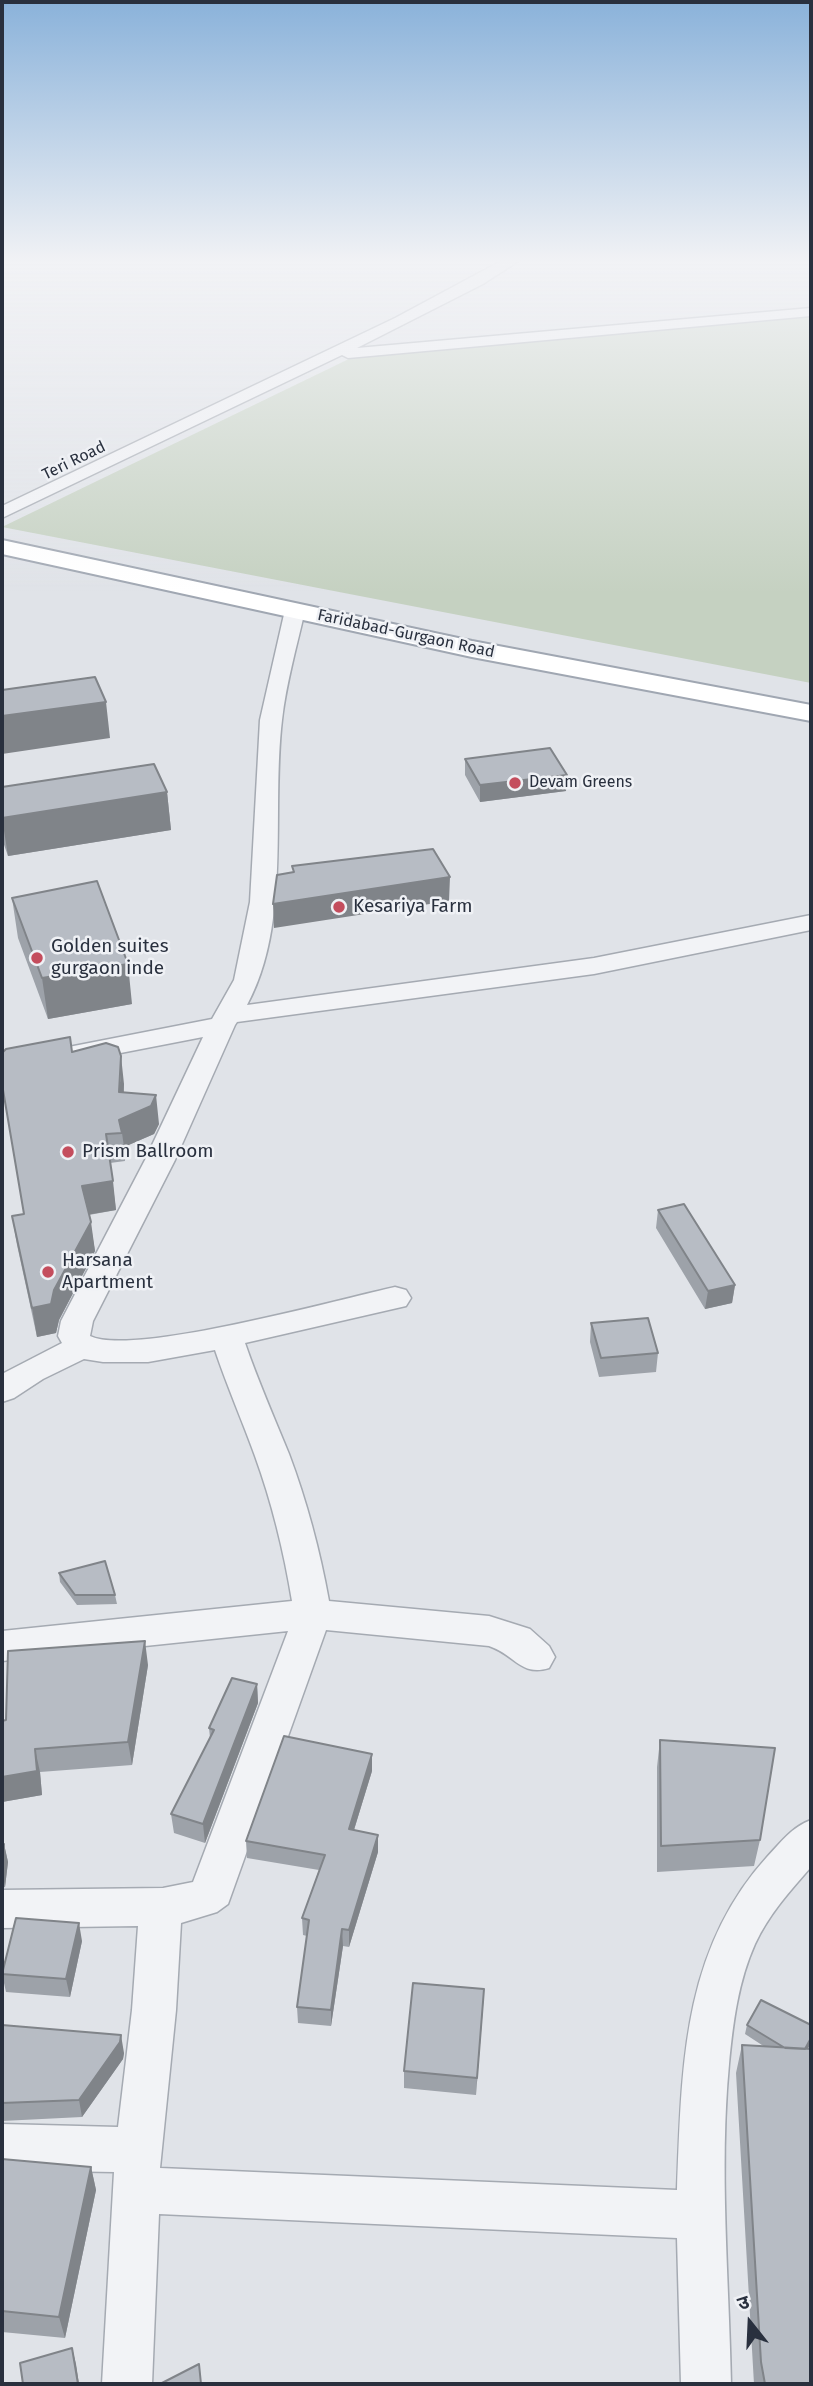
<!DOCTYPE html>
<html>
<head>
<meta charset="utf-8">
<style>
  body { margin:0 }
  #map { position:relative; width:813px; height:2386px; overflow:hidden; background:#e0e3e8; font-family:"Fira Sans","Noto Sans Devanagari",sans-serif }
  canvas { display:block }
  .frame { position:absolute; inset:0; border:4px solid #29303e; pointer-events:none }
  .north { position:absolute; left:715px; top:2288px; width:70px; height:70px; -webkit-text-stroke:5px #eff1f5; paint-order:stroke; rotate:342deg; font-size:19px; font-weight:700; line-height:28px; text-align:center; color:#29303e }
  .north::after { content:''; display:block; margin:auto; width:24px; height:32px; background:#29303e; clip-path:polygon(50% 0,100% 100%,50% 72%,0 100%) }
</style>
</head>
<body>
<div id="map">
<canvas width="813" height="2386"></canvas>
<div class="frame"></div>
<div class="north">उ</div>
</div>
<script>
const g = document.querySelector('canvas').getContext('2d');
g.lineJoin = 'round';
function fillPath(path, color) {
  g.fillStyle = color;
  g.fill(path, 'evenodd');
}
function strokePath(path, color, width, dash) {
  g.strokeStyle = color;
  g.lineWidth = width;
  g.lineCap = dash ? 'butt' : 'round';
  g.setLineDash(dash || []);
  g.stroke(path);
}
function drawText(font, color, halo, rows, align = 'center') {
  g.font = font + ' "Fira Sans",sans-serif';
  g.lineWidth = 5;
  g.setLineDash([]);
  g.textBaseline = 'middle';
  g.strokeStyle = halo;
  g.fillStyle = color;
  for (const [text, x, y, turn = 0] of rows) {
    g.save();
    g.translate(x, y);
    g.rotate((+turn || 0) * Math.PI / 180);
    g.textAlign = isNaN(turn) ? turn : align;
    if (halo) g.strokeText(text, 0, 0);
    g.fillText(text, 0, 0);
    g.restore();
  }
}
const green = new Path2D(`
  M 811,315 L 811,683 L 2,527 L 355,356 Z`);
const minor = new Path2D(`
  M 503,260 L 520,260 L 483,284 L 357,348 L 811,308 L 811,316 L 348,358 L 342,355 L 2,518 L 2,506 L 395,318 Z
  M 295,604 L 302,606 L 305,610 C 297,646 286,683 282,720 C 271,811 292,922 247,1005 L 594,958 L 811,915 L 811,930 L 594,974 L 237,1022 L 235,1025 L 175,1160 L 93,1321 L 90,1336 C 132,1357 340,1299 395,1287 L 406,1290 L 411,1298 L 406,1306 L 245,1343 C 258,1381 274,1417 289,1454 C 307,1502 320,1551 329,1601 L 489,1616 L 530,1629 L 549,1646 L 555,1657 L 549,1668 C 521,1677 514,1654 489,1646 L 326,1630 L 228,1904 L 217,1912 L 181,1923 L 176,2010 L 160,2168 L 677,2190 C 682,2070 681,1952 767,1857 C 781,1842 792,1827 811,1820 L 811,1867 C 790,1891 769,1914 755,1944 C 738,1982 733,2023 729,2064 C 719,2171 729,2277 731,2384 L 681,2384 L 677,2238 L 159,2214 L 152,2384 L 102,2384 L 114,2172 L 2,2170 L 2,2124 L 118,2127 L 132,2010 L 138,1926 L 2,1928 L 2,1890 L 163,1888 L 193,1882 L 288,1631 L 2,1661 L 2,1631 L 292,1601 C 284,1552 272,1503 255,1456 C 242,1420 227,1386 215,1350 L 148,1362 L 103,1362 L 84,1359 L 43,1379 L 14,1398 L 2,1402 L 2,1374 L 62,1343 L 58,1336 L 61,1321 L 145,1160 L 203,1037 L 2,1076 L 2,1060 L 212,1019 L 234,980 L 250,902 L 260,720 L 285,610 L 288,606 Z`);
const major = new Path2D(`
  M 2,540 L 472,641 L 811,705 L 811,721 L 472,657 L 2,554 Z`);
const wall = new Path2D(`
  M 465,759 L 566,791 L 480,802 L 465,775 Z
  M 2,787 L 167,792 L 171,830 L 8,856 L 2,839 Z
  M 12,898 L 132,1004 L 48,1019 L 18,938 Z
  M 72,1052 L 124,1084 L 124,1092 L 159,1124 L 154,1134 L 124,1147 L 125,1161 L 110,1163 L 116,1210 L 89,1215 L 95,1251 L 59,1320 L 56,1333 L 37,1337 L 17,1245 L 12,1216 L 24,1214 Z
  M 658,1210 L 735,1285 L 732,1303 L 705,1309 L 656,1228 Z
  M 591,1323 L 658,1353 L 656,1372 L 599,1377 L 590,1342 Z
  M 59,1573 L 115,1595 L 117,1604 L 77,1605 L 60,1582 Z
  M 148,1665 L 132,1765 L 40,1772 L 42,1795 L 2,1802 L 2,1721 L 6,1720 Z
  M 257,1684 L 258,1703 L 205,1843 L 174,1833 L 171,1814 L 210,1738 L 209,1728 Z
  M 660,1740 L 760,1840 L 754,1866 L 657,1872 L 657,1767 Z
  M 372,1771 L 354,1830 L 378,1852 L 349,1947 L 343,1946 L 331,2026 L 298,2023 L 297,2007 L 307,1936 L 303,1935 L 302,1918 L 319,1870 L 247,1858 L 246,1841 Z
  M 2,1844 L 4,1844 L 8,1862 L 5,1887 L 2,1888 Z
  M 82,1941 L 70,1997 L 6,1992 L 2,1974 Z
  M 484,1989 L 476,2095 L 404,2088 L 404,2071 Z
  M 2,2025 L 124,2053 L 123,2059 L 82,2117 L 2,2121 Z
  M 747,2025 L 811,2043 L 808,2049 L 811,2384 L 754,2384 L 736,2073 L 742,2045 L 765,2047 L 745,2034 Z
  M 2,2159 L 91,2167 L 96,2190 L 65,2338 L 2,2332 Z`);
const shadedWall = new Path2D(`
  M 106,702 L 110,738 L 2,754 L 2,716 Z
  M 567,775 L 566,791 L 480,802 L 480,785 Z
  M 167,792 L 171,830 L 8,856 L 2,818 Z
  M 450,877 L 449,901 L 274,928 L 273,904 Z
  M 128,964 L 132,1004 L 48,1019 L 42,978 Z
  M 121,1056 L 124,1084 L 122,1118 L 156,1095 L 159,1124 L 154,1134 L 124,1147 L 122,1133 L 119,1120 Z
  M 113,1181 L 116,1210 L 86,1215 L 82,1186 Z
  M 91,1222 L 95,1251 L 59,1320 L 56,1333 L 37,1337 L 32,1308 L 54,1290 Z
  M 735,1285 L 732,1303 L 705,1309 L 708,1291 Z
  M 145,1641 L 148,1665 L 132,1765 L 128,1742 Z
  M 257,1684 L 258,1703 L 205,1843 L 203,1824 Z
  M 35,1749 L 40,1772 L 42,1795 L 2,1802 L 2,1777 Z
  M 372,1754 L 372,1771 L 349,1846 L 349,1829 Z
  M 378,1835 L 378,1852 L 349,1947 L 349,1930 Z
  M 4,1844 L 8,1862 L 5,1887 L 2,1871 Z
  M 79,1923 L 82,1941 L 70,1997 L 66,1979 Z
  M 342,1929 L 343,1946 L 331,2026 L 331,2010 Z
  M 484,1989 L 483,2007 L 476,2095 L 477,2078 Z
  M 121,2035 L 124,2053 L 123,2059 L 82,2117 L 79,2100 Z
  M 811,2038 L 811,2043 L 798,2066 L 800,2057 Z
  M 91,2167 L 96,2190 L 65,2338 L 59,2317 Z
  M 72,2348 L 76,2364 L 79,2384 L 78,2384 Z`);
const building = new Path2D(`
  M 95,677 L 106,702 L 2,716 L 2,690 Z
  M 550,748 L 567,775 L 480,785 L 465,759 Z
  M 154,764 L 167,792 L 2,818 L 2,787 Z
  M 433,849 L 450,877 L 273,904 L 277,875 L 294,872 L 292,866 Z
  M 97,881 L 128,964 L 42,978 L 12,898 Z
  M 70,1037 L 72,1052 L 106,1043 L 118,1047 L 121,1056 L 119,1092 L 156,1095 L 151,1106 L 119,1120 L 122,1133 L 106,1134 L 113,1181 L 82,1186 L 91,1222 L 54,1290 L 51,1304 L 32,1308 L 12,1216 L 24,1214 L 2,1084 L 2,1053 L 6,1049 Z
  M 684,1204 L 735,1285 L 708,1291 L 658,1210 Z
  M 648,1318 L 658,1353 L 601,1358 L 591,1323 Z
  M 105,1561 L 115,1595 L 75,1595 L 59,1573 Z
  M 145,1641 L 128,1742 L 35,1749 L 37,1771 L 2,1777 L 2,1721 L 6,1720 L 8,1651 Z
  M 232,1678 L 257,1684 L 203,1824 L 171,1814 L 214,1730 L 209,1728 Z
  M 284,1736 L 372,1754 L 349,1829 L 378,1835 L 349,1930 L 342,1929 L 331,2010 L 297,2007 L 309,1920 L 302,1918 L 325,1855 L 246,1841 Z
  M 660,1740 L 775,1748 L 760,1840 L 661,1846 Z
  M 2,1844 L 4,1844 L 2,1865 Z
  M 16,1918 L 79,1923 L 66,1979 L 2,1974 Z
  M 413,1983 L 484,1989 L 477,2078 L 404,2071 Z
  M 761,2000 L 811,2025 L 811,2038 L 805,2049 L 785,2048 L 747,2025 Z
  M 2,2025 L 121,2035 L 120,2042 L 79,2100 L 2,2103 Z
  M 742,2045 L 811,2049 L 811,2384 L 765,2384 L 761,2362 Z
  M 2,2159 L 91,2167 L 59,2317 L 2,2311 Z
  M 72,2348 L 78,2384 L 23,2384 L 20,2363 Z
  M 199,2364 L 201,2384 L 160,2384 Z`);
const markers = [
  [515,783,7,"#c44d5d"],
  [339,907,7,"#c44d5d"],
  [37,958,7,"#c44d5d"],
  [68,1152,7,"#c44d5d"],
  [48,1272,7,"#c44d5d"]
];
const farStreetnames = [
  ["Teri Road",74,461,-26],
  ["Faridabad-Gurgaon Road",406,634,12]
];
const farPoinames = [
  ["Devam Greens",529,783]
];
const poiNames = [
  ["Kesariya Farm",353,907],
  ["Golden suites",51,947],
  ["gurgaon inde",51,969],
  ["Prism Ballroom",82,1152],
  ["Harsana",62,1261],
  ["Apartment",62,1283]
];
fillPath(green, '#c5d1c1');
strokePath(minor, '#a5aab2', 3);
strokePath(major, '#a0a7b2', 4);
fillPath(minor, '#f2f3f6');
fillPath(major, '#fff');
fillPath(wall, '#9da2a9');
fillPath(shadedWall, '#808489');
fillPath(building, '#b7bcc4');
strokePath(building, '#808489', 2);
const sky = g.createLinearGradient(0, 0, 0, 594);
sky.addColorStop(0, '#8ab2da');
sky.addColorStop(0.44, '#f1f2f5');
sky.addColorStop(1, '#f1f2f500');
g.fillStyle = sky;
g.fillRect(0, 0, 813, 594);
for (const [x, y, r, color] of markers) {
  const dot = new Path2D();
  dot.arc(x, y, r, 0, 2 * Math.PI);
  g.fillStyle = color;
  g.fill(dot);
  strokePath(dot, '#eff1f5', 2.5);
}
drawText('16px', '#29303e', '#eff1f5', farStreetnames);
drawText('16px', '#29303e', '#eff1f5', farPoinames, 'left');
drawText('19px', '#29303e', '#eff1f5', poiNames, 'left');
</script>
</body>
</html>
